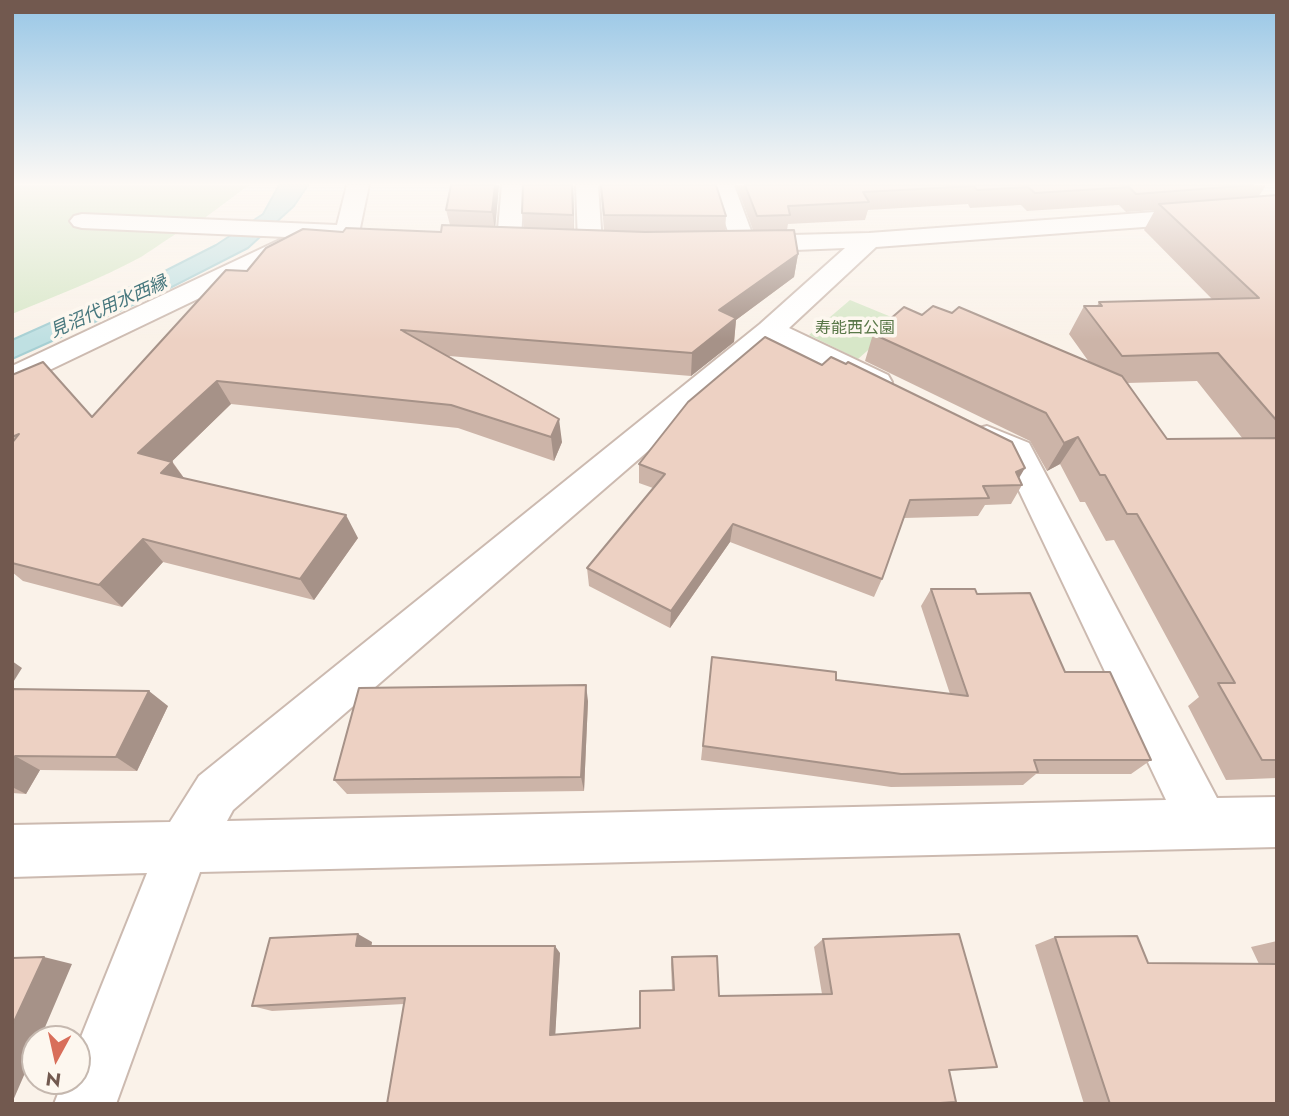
<!DOCTYPE html>
<html>
<head>
<meta charset="utf-8">
<style>
  body { margin:0 }
  #map { position:relative; width:1289px; height:1116px; overflow:hidden; background:#faf2e9; font-family:Jost,sans-serif }
  canvas { display:block }
  .frame { position:absolute; inset:0; border:14px solid #72594f; pointer-events:none }
  .north { position:absolute; left:21px; top:1025px; width:70px; height:70px; box-sizing:border-box; background:#fdf7ef; border:2px solid #c5b8af; border-radius:50%; rotate:188deg; font-size:19px; font-weight:700; line-height:28px; text-align:center; color:#72594f }
  .north::after { content:''; display:block; margin:auto; width:24px; height:32px; background:#d86e5a; clip-path:polygon(50% 0,100% 100%,50% 72%,0 100%) }
</style>
</head>
<body>
<div id="map">
<canvas width="1289" height="1116"></canvas>
<div class="frame"></div>
<div class="north">N</div>
</div>
<script>
const g = document.querySelector('canvas').getContext('2d');
g.lineJoin = 'round';
function fillPath(path, color) {
  g.fillStyle = color;
  g.fill(path, 'evenodd');
}
function strokePath(path, color, width, dash) {
  g.strokeStyle = color;
  g.lineWidth = width;
  g.lineCap = dash ? 'butt' : 'round';
  g.setLineDash(dash || []);
  g.stroke(path);
}
function drawText(font, color, halo, rows, align = 'center') {
  g.font = font + ' Jost,"Noto Sans JP",sans-serif';
  g.lineWidth = 7;
  g.setLineDash([]);
  g.textBaseline = 'middle';
  g.strokeStyle = halo;
  g.fillStyle = color;
  for (const [text, x, y, turn = 0] of rows) {
    g.save();
    g.translate(x, y);
    g.rotate((+turn || 0) * Math.PI / 180);
    g.textAlign = isNaN(turn) ? turn : align;
    if (halo) g.strokeText(text, 0, 0);
    g.fillText(text, 0, 0);
    g.restore();
  }
}
const green = new Path2D(`
  M 12,185 L 249,185 L 206,217 C 196,219 154,249 141,257 C 100,279 56,296 12,314 Z
  M 850,300 L 901,321 L 858,359 L 809,335 Z`);
const water = new Path2D(`
  M 279,185 L 308,185 L 294,206 L 248,248 L 166,290 L 12,359 L 12,340 L 155,276 L 216,245 L 263,214 Z`);
const minor = new Path2D(`
  M 347,185 L 369,185 L 360,228 L 364,233 L 361,238 L 312,239 L 310,245 L 12,388 L 12,366 L 286,237 L 82,228 L 74,226 L 70,221 L 74,216 L 82,214 L 337,225 Z
  M 502,185 L 524,185 L 521,240 L 518,245 L 509,247 L 500,245 L 497,240 Z
  M 576,185 L 598,185 L 602,243 L 599,248 L 590,250 L 581,248 L 578,243 Z
  M 712,185 L 734,185 L 753,236 L 869,233 L 1277,203 L 1277,217 L 876,247 L 789,328 L 888,375 L 892,382 L 888,389 L 877,392 L 866,389 L 773,343 L 233,810 L 227,821 L 1166,800 L 1004,459 L 975,445 L 970,437 L 975,429 L 987,426 L 1029,443 L 1217,798 L 1277,797 L 1277,847 L 200,872 L 116,1104 L 54,1104 L 63,1081 L 77,1081 L 77,1047 L 147,873 L 12,877 L 12,825 L 170,822 L 199,776 L 760,324 L 845,248 L 745,252 L 734,249 Z`);
const wall = new Path2D(`
  M 451,185 L 499,185 L 495,226 L 524,228 L 522,213 L 573,185 L 574,229 L 604,230 L 600,185 L 716,185 L 726,216 L 725,231 L 753,230 L 736,185 L 1266,185 L 1259,196 L 1277,195 L 1277,778 L 1226,780 L 1188,706 L 1199,697 L 1114,540 L 1106,541 L 1085,502 L 1080,502 L 1060,464 L 1047,471 L 1030,441 L 865,361 L 873,334 L 922,315 L 952,313 L 1089,362 L 1069,334 L 1084,306 L 1097,306 L 1099,302 L 1212,299 L 1144,230 L 1155,210 L 1126,212 L 1119,205 L 1027,211 L 1021,205 L 970,208 L 968,204 L 868,210 L 865,220 L 788,224 L 787,230 L 798,254 L 794,277 L 736,320 L 734,342 L 691,376 L 449,356 L 562,442 L 554,461 L 458,428 L 231,404 L 172,461 L 184,478 L 358,538 L 314,600 L 163,562 L 122,607 L 23,581 L 12,572 L 12,375 L 92,417 L 247,271 L 343,232 L 441,232 L 450,225 L 446,210 ZM 1197,381 L 1243,439 L 1167,439 L 1127,383 Z
  M 639,464 L 1019,479 L 1022,485 L 1011,504 L 985,505 L 978,516 L 904,518 L 882,579 L 874,597 L 730,542 L 670,628 L 589,586 L 587,568 L 653,488 L 639,483 Z
  M 931,589 L 977,594 L 1065,672 L 1151,760 L 1131,774 L 1036,774 L 1023,785 L 891,787 L 701,760 L 712,657 L 836,680 L 950,694 L 921,606 Z
  M 12,689 L 168,706 L 137,771 L 40,770 L 26,794 L 12,793 Z
  M 588,701 L 584,791 L 347,794 L 334,780 Z
  M 1055,937 L 1148,963 L 1259,964 L 1251,947 L 1277,941 L 1277,1104 L 1084,1104 L 1035,945 Z
  M 823,939 L 997,1067 L 978,1069 L 387,1104 L 404,1004 L 272,1011 L 252,1006 L 372,942 L 371,946 L 560,953 L 555,1035 L 640,1028 L 672,990 L 671,964 L 672,957 L 719,996 L 822,994 L 814,947 Z`);
const shadedWall = new Path2D(`
  M 495,185 L 499,185 L 495,230 L 492,212 Z
  M 572,185 L 573,185 L 574,233 L 573,215 Z
  M 798,254 L 794,277 L 736,320 L 734,342 L 691,376 L 692,353 L 719,310 Z
  M 217,381 L 231,404 L 156,477 L 138,453 Z
  M 559,419 L 562,442 L 554,461 L 551,437 Z
  M 1078,437 L 1060,464 L 1047,471 L 1064,443 Z
  M 172,462 L 189,485 L 161,473 Z
  M 1025,468 L 1015,485 L 1016,472 Z
  M 346,515 L 358,538 L 314,600 L 300,579 Z
  M 733,524 L 730,542 L 670,628 L 671,611 Z
  M 143,539 L 163,562 L 122,607 L 99,585 Z
  M 12,661 L 22,668 L 12,684 Z
  M 586,685 L 588,701 L 584,791 L 581,777 Z
  M 149,691 L 168,706 L 137,771 L 116,757 Z
  M 15,756 L 40,770 L 26,794 L 12,787 L 12,760 Z
  M 358,934 L 372,942 L 370,954 L 356,946 Z
  M 555,946 L 560,953 L 555,1039 L 550,1035 Z
  M 44,957 L 72,964 L 40,1039 L 35,1039 L 35,1050 L 12,1103 L 12,1026 Z`);
const building = new Path2D(`
  M 451,185 L 495,185 L 492,212 L 446,210 Z
  M 523,185 L 572,185 L 573,215 L 522,213 Z
  M 601,185 L 716,185 L 726,216 L 604,215 Z
  M 745,185 L 1253,185 L 1136,194 L 1129,187 L 1035,193 L 1028,187 L 977,190 L 974,186 L 863,192 L 869,202 L 788,206 L 790,215 L 757,216 Z
  M 1277,195 L 1277,421 L 1218,353 L 1122,356 L 1084,306 L 1102,306 L 1099,302 L 1259,298 L 1159,204 Z
  M 442,225 L 645,232 L 794,230 L 798,254 L 719,310 L 736,318 L 692,353 L 401,330 L 559,419 L 551,437 L 451,405 L 217,381 L 138,453 L 172,462 L 161,473 L 346,515 L 300,579 L 143,539 L 99,585 L 12,563 L 12,443 L 19,434 L 12,437 L 12,375 L 43,362 L 92,417 L 226,270 L 247,271 L 266,248 L 303,229 L 343,232 L 346,228 L 441,232 Z
  M 933,306 L 952,313 L 959,307 L 1122,376 L 1167,439 L 1277,438 L 1277,760 L 1262,760 L 1218,683 L 1235,683 L 1137,514 L 1127,514 L 1105,475 L 1100,475 L 1078,437 L 1064,443 L 1046,413 L 873,334 L 904,307 L 922,315 Z
  M 765,337 L 822,365 L 831,357 L 846,364 L 848,362 L 1012,442 L 1025,468 L 1016,472 L 1022,485 L 983,486 L 989,498 L 910,500 L 882,579 L 733,524 L 671,611 L 587,568 L 665,474 L 639,464 L 688,402 Z
  M 931,589 L 975,589 L 977,594 L 1030,593 L 1065,672 L 1110,672 L 1151,760 L 1034,760 L 1038,772 L 901,774 L 703,746 L 712,657 L 836,672 L 836,680 L 968,696 Z
  M 586,685 L 581,777 L 334,780 L 359,688 Z
  M 12,689 L 149,691 L 116,757 L 15,756 L 12,760 Z
  M 358,934 L 356,946 L 555,946 L 550,1035 L 640,1028 L 640,991 L 674,990 L 672,957 L 717,956 L 719,996 L 832,994 L 823,939 L 959,934 L 997,1067 L 949,1070 L 956,1102 L 925,1104 L 387,1104 L 405,998 L 252,1006 L 270,938 Z
  M 1137,936 L 1148,963 L 1277,964 L 1277,1104 L 1110,1104 L 1055,937 Z
  M 44,957 L 12,1026 L 12,958 Z`);
const farParknames = [
  ["寿能西公園",855,329]
];
const farWaternames = [
  ["見沼代用水西縁",109,308,-24]
];
fillPath(green, '#d7e7c8');
fillPath(water, '#bfe0e2');
strokePath(water, '#a6cfd3', 2);
strokePath(minor, '#ccbab0', 4);
fillPath(minor, '#fff');
fillPath(wall, '#ccb4a8');
fillPath(shadedWall, '#a69288');
fillPath(building, '#edd1c3');
strokePath(building, '#a69288', 2);
const sky = g.createLinearGradient(0, 0, 0, 341);
sky.addColorStop(0, '#97c6e6');
sky.addColorStop(0.54, '#fdf9f5');
sky.addColorStop(1, '#fdf9f500');
g.fillStyle = sky;
g.fillRect(0, 0, 1289, 341);
drawText('16px', '#597748', '#fdf7ef', farParknames);
drawText('italic 18px', '#47777d', '#fdf7ef', farWaternames);
</script>
</body>
</html>
